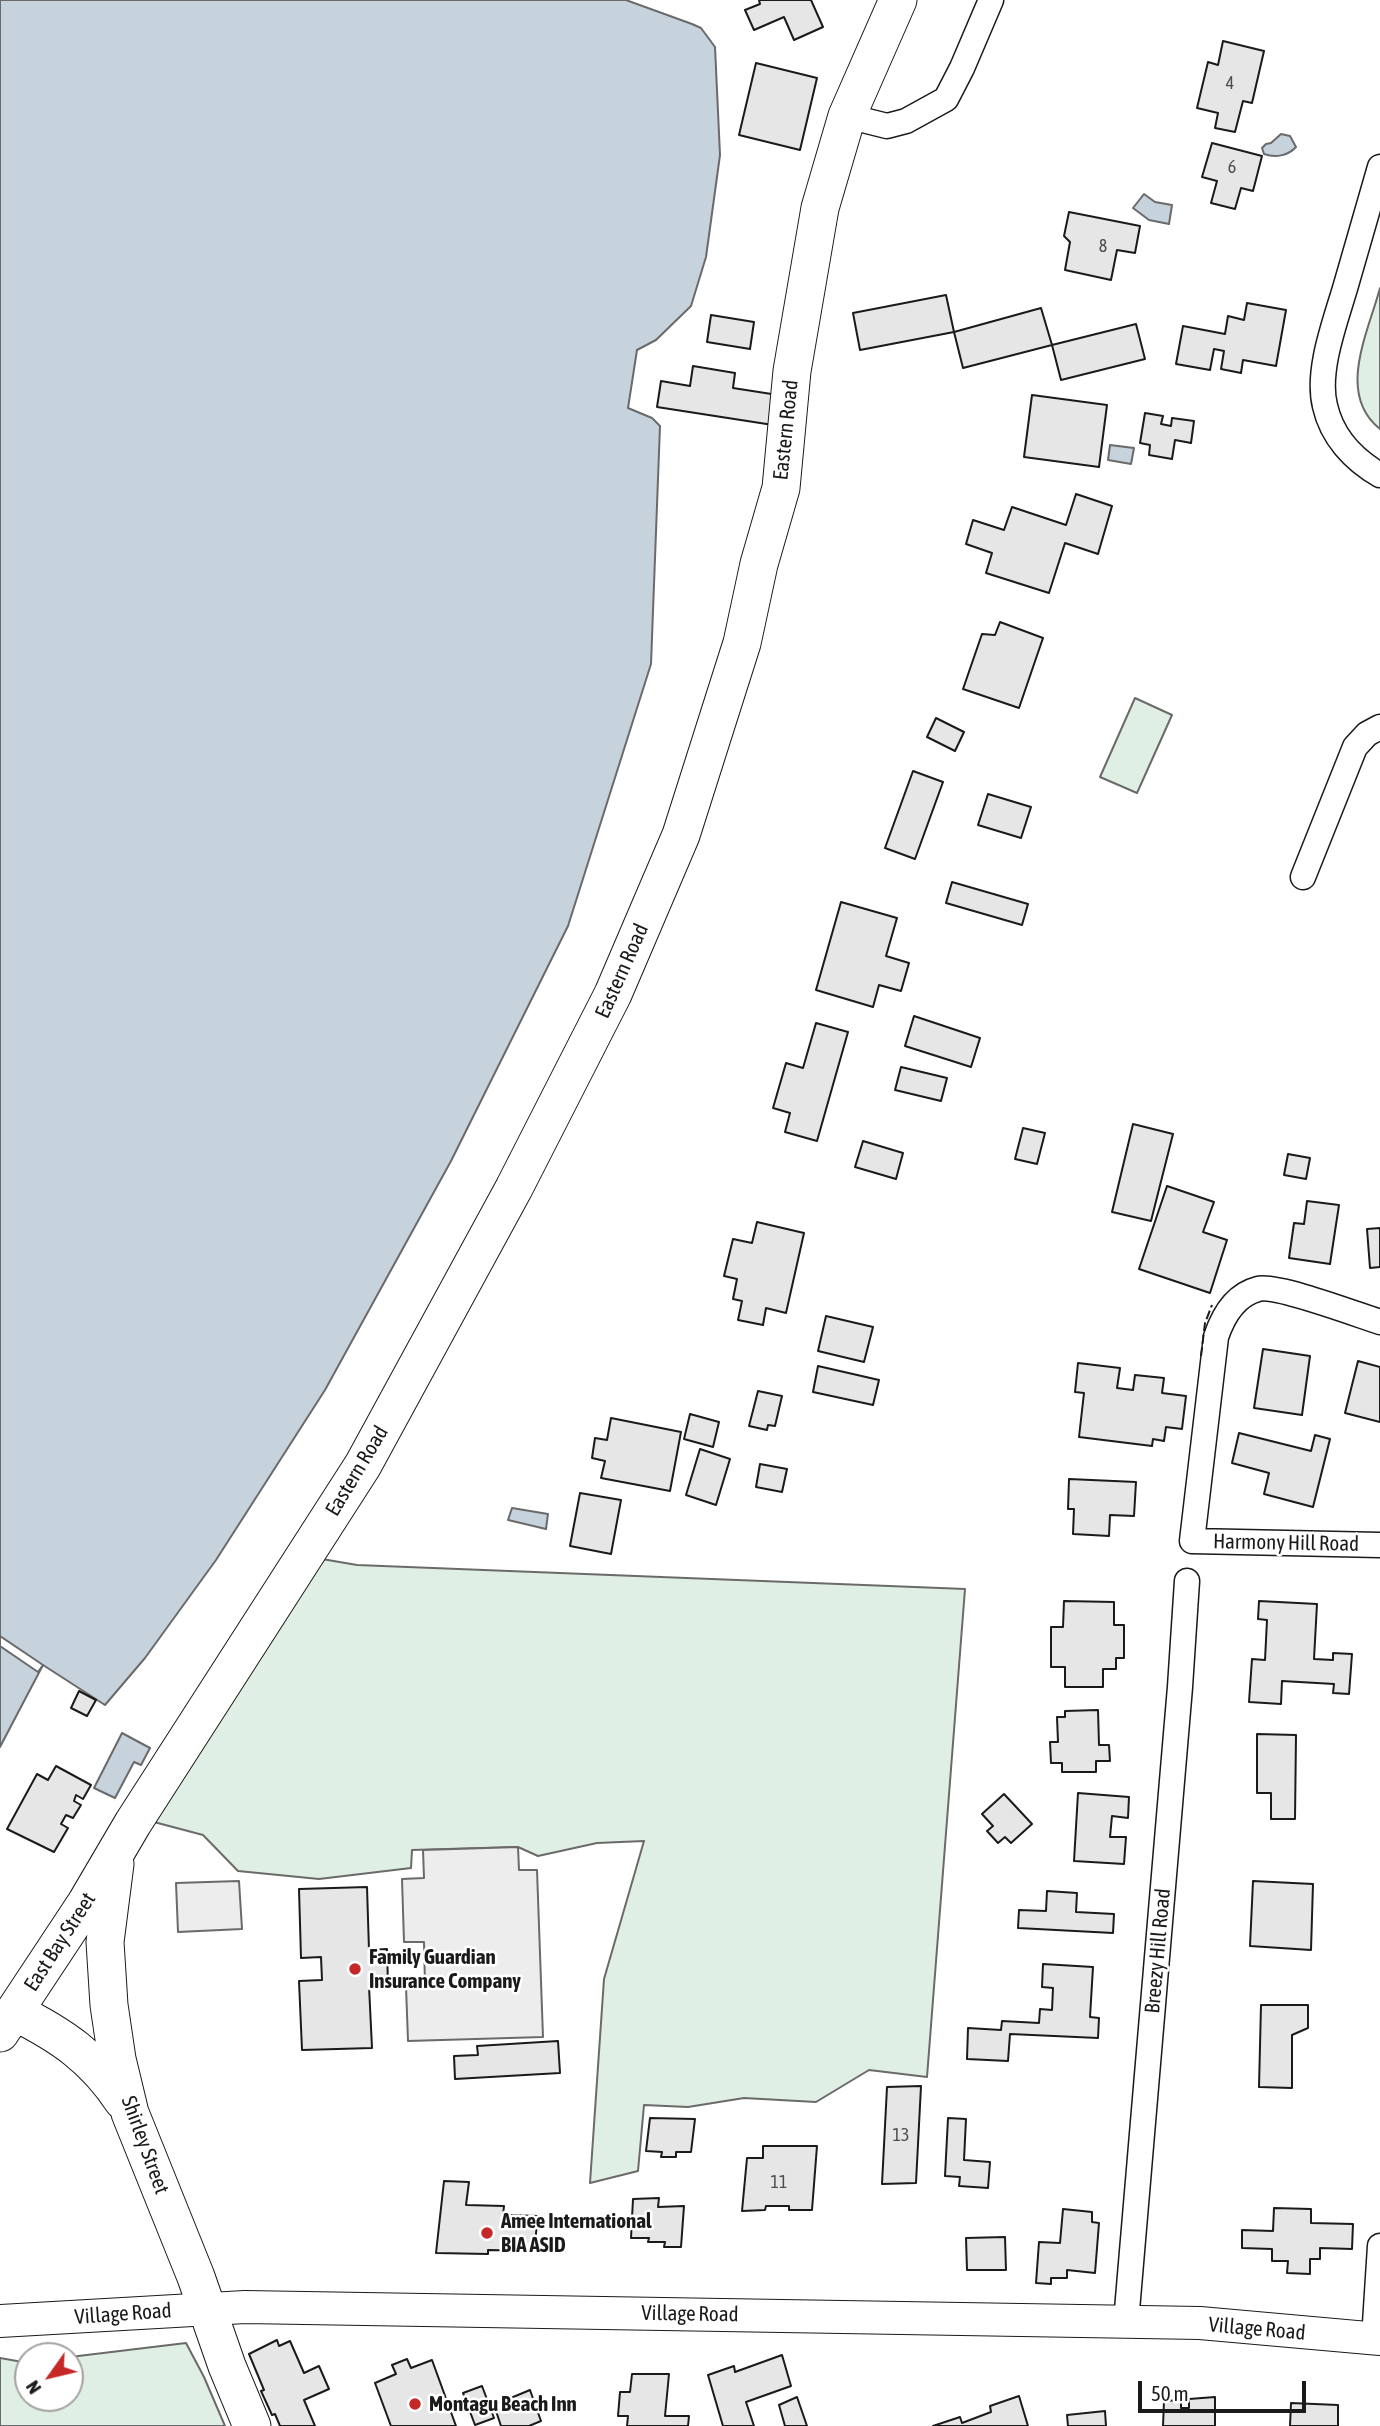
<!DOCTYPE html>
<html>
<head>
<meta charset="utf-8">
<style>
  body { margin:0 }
  #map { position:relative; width:1380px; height:2426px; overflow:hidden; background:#fff; font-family:"Asap Condensed",sans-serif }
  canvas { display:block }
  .north { position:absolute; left:14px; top:2342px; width:70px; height:70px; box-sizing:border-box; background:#fff; border:2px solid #a3a3a3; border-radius:50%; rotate:236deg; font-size:19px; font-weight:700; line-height:28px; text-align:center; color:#1a1a1a }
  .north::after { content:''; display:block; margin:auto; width:24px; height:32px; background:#c62828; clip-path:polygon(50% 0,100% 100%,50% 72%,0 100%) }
  .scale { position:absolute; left:1138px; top:2381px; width:168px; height:32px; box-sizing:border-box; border:4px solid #1a1a1a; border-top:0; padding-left:9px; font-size:21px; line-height:24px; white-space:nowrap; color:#1a1a1a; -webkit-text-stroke:5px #fff; paint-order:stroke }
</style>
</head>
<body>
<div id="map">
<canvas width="1380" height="2426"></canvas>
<div class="north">N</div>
<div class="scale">50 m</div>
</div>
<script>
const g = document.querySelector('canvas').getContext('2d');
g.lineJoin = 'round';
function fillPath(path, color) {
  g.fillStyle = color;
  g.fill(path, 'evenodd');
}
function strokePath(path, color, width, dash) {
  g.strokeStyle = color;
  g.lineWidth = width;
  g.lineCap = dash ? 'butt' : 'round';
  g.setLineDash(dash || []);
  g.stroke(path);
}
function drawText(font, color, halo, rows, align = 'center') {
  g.font = font + ' "Asap Condensed",sans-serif';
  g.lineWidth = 5;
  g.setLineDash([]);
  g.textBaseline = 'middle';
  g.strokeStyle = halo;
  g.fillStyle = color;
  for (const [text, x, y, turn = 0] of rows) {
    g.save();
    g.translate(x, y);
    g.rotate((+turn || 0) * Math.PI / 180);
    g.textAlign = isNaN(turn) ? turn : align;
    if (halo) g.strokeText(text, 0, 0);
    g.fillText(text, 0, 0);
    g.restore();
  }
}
const green = new Path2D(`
  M 1380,288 L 1380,429 C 1336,394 1368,333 1380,288 Z
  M 1135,698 L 1172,715 L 1137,793 L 1100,777 Z
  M 322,1559 L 357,1565 L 965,1589 L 927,2077 L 869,2070 L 816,2102 L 744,2098 L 688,2107 L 644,2105 L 638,2171 L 590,2183 L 604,1979 L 644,1841 L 597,1843 L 538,1856 L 518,1847 L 412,1850 L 411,1868 L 319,1879 L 238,1871 L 203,1835 L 154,1822 Z
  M 186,2343 L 204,2377 L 225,2426 L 0,2426 L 0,2358 L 28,2363 L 28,2398 L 70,2398 L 70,2357 Z`);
const parking = new Path2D(`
  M 518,1847 L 519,1870 L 537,1870 L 543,2037 L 408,2041 L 406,1987 L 425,1986 L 424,1942 L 404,1942 L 402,1879 L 424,1878 L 423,1850 Z
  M 239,1881 L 242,1929 L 178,1932 L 176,1883 Z`);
const water = new Path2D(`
  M 0,0 L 626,0 L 692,24 L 701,28 L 715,47 L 720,155 L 706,257 L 691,306 L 656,340 L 637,350 L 628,408 L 652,418 L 660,426 L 651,664 L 568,926 L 451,1161 L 325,1390 L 216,1560 L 145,1658 L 105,1705 L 43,1665 L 0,1747 Z
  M 1281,134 L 1290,136 L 1296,147 C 1288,156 1275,158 1264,154 L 1262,148 L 1266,144 L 1271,143 Z
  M 1144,194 L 1155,202 L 1172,205 L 1169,224 L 1149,220 L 1133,208 Z
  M 1110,445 L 1134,448 L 1131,464 L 1108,460 Z
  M 512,1508 L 548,1514 L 546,1529 L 508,1520 Z
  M 122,1733 L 150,1748 L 141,1765 L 134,1762 L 115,1798 L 94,1788 Z`);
const pier = new Path2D(`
  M 0,1636 L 43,1665 L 38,1672 L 0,1646 Z`);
const building = new Path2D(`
  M 759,0 L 811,0 L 823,27 L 794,40 L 784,17 L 754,30 L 745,10 L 760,4 Z
  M 1223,41 L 1264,51 L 1252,103 L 1243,101 L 1235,132 L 1215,128 L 1218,113 L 1197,108 L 1208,62 L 1218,65 Z
  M 756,63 L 817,78 L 800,150 L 739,135 Z
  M 1212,143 L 1262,156 L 1253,191 L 1241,188 L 1235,209 L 1211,203 L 1217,181 L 1202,177 Z
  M 1069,212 L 1140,226 L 1135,253 L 1117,250 L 1111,280 L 1065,270 L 1070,242 L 1064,236 Z
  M 946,295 L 954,332 L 860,350 L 853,313 Z
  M 1247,303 L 1286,310 L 1276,366 L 1243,360 L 1241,373 L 1221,369 L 1224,351 L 1214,349 L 1210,370 L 1176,364 L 1183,326 L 1225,334 L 1228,316 L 1244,320 Z
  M 1041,308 L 1052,345 L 963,368 L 954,332 Z
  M 711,315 L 754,322 L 750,349 L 707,342 Z
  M 1136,324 L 1145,359 L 1061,380 L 1052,345 Z
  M 693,366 L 735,373 L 733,388 L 778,395 L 773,425 L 657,407 L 661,381 L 690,386 Z
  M 1032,395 L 1107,405 L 1099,467 L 1024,457 Z
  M 1145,413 L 1163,416 L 1161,424 L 1171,426 L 1172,418 L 1194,421 L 1191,443 L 1175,440 L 1172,459 L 1149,455 L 1150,445 L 1140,443 Z
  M 1076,494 L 1112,506 L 1098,554 L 1065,543 L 1049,593 L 986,573 L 992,553 L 966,544 L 973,520 L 1004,530 L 1012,507 L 1066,525 Z
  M 1000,622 L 1043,638 L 1019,708 L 963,689 L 982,634 L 995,635 Z
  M 936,718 L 964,732 L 955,751 L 927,737 Z
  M 913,771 L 943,782 L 915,859 L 885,848 Z
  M 988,794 L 1031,807 L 1021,838 L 978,825 Z
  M 952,882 L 1028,904 L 1022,925 L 946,903 Z
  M 841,902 L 897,918 L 886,956 L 909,963 L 901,991 L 879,985 L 873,1007 L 816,990 Z
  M 914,1016 L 980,1038 L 971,1067 L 905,1046 Z
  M 816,1023 L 848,1032 L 817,1141 L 785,1132 L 790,1113 L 773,1108 L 786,1063 L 803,1068 Z
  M 901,1067 L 947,1078 L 941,1101 L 895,1090 Z
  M 1133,1124 L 1173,1134 L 1151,1221 L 1112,1212 Z
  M 1023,1128 L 1045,1133 L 1037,1164 L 1015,1159 Z
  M 863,1141 L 903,1153 L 896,1179 L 855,1167 Z
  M 1288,1154 L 1310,1158 L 1306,1179 L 1284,1175 Z
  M 1167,1186 L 1214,1202 L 1203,1232 L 1227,1240 L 1210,1293 L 1139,1269 Z
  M 1307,1201 L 1339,1205 L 1330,1264 L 1289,1258 L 1294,1223 L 1304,1224 Z
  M 757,1222 L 804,1233 L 786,1313 L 766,1308 L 763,1325 L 738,1320 L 742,1301 L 733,1299 L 737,1279 L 724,1276 L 733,1239 L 752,1243 Z
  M 1380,1228 L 1380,1267 L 1370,1268 L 1367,1229 Z
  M 826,1316 L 873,1327 L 864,1362 L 818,1351 Z
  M 1263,1349 L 1310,1356 L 1302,1415 L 1254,1408 Z
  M 1358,1361 L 1380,1367 L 1380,1422 L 1345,1413 Z
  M 1078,1363 L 1120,1368 L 1117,1388 L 1133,1390 L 1135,1375 L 1164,1378 L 1162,1393 L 1186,1396 L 1182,1429 L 1166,1427 L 1164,1441 L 1153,1439 L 1152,1446 L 1079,1437 L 1084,1393 L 1075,1392 Z
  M 818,1366 L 879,1380 L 873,1405 L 813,1392 Z
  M 758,1391 L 782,1396 L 775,1426 L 768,1425 L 767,1430 L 749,1426 Z
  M 690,1414 L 719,1422 L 713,1447 L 684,1439 Z
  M 611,1418 L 681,1432 L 670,1491 L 601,1478 L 605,1461 L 592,1458 L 595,1438 L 607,1440 Z
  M 1239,1433 L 1311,1451 L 1315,1435 L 1330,1439 L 1313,1507 L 1264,1494 L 1269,1473 L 1232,1463 Z
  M 700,1449 L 730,1459 L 716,1505 L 686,1495 Z
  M 760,1464 L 787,1469 L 782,1492 L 756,1487 Z
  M 1069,1479 L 1136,1482 L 1134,1516 L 1110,1515 L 1109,1536 L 1073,1534 L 1074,1509 L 1068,1509 Z
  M 580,1493 L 621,1500 L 611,1554 L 570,1546 Z
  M 1064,1601 L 1114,1602 L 1114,1625 L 1124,1625 L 1124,1658 L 1116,1658 L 1116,1669 L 1103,1669 L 1103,1687 L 1065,1687 L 1065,1667 L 1051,1667 L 1051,1627 L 1063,1627 Z
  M 1259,1601 L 1317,1604 L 1314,1659 L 1333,1660 L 1333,1653 L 1352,1654 L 1349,1694 L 1333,1693 L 1334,1684 L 1282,1681 L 1281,1704 L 1249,1702 L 1252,1659 L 1265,1660 L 1267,1620 L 1258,1619 Z
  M 79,1691 L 96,1700 L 87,1716 L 71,1708 Z
  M 1098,1710 L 1099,1745 L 1109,1745 L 1110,1761 L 1096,1761 L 1096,1772 L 1062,1772 L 1062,1763 L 1051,1763 L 1050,1742 L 1058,1742 L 1057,1717 L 1065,1717 L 1065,1711 Z
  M 1257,1734 L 1296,1735 L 1295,1819 L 1271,1819 L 1271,1793 L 1257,1793 Z
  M 56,1766 L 91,1785 L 83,1799 L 76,1795 L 74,1801 L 81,1805 L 73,1818 L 66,1815 L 61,1824 L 68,1828 L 54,1852 L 7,1829 L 37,1774 L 48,1780 Z
  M 1078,1793 L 1129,1797 L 1128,1818 L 1112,1816 L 1110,1837 L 1126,1837 L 1124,1864 L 1074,1861 Z
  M 1004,1794 L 1032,1824 L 1011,1843 L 1005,1837 L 998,1843 L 987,1831 L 993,1826 L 982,1814 Z
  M 1253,1881 L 1313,1884 L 1311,1950 L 1250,1946 Z
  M 367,1887 L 369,1950 L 387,1949 L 388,1985 L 369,1986 L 372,2048 L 302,2050 L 299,1981 L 322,1980 L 321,1957 L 301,1958 L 299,1889 Z
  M 1047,1891 L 1077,1893 L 1076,1912 L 1114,1914 L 1113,1933 L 1018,1928 L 1019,1910 L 1046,1911 Z
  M 1043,1964 L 1093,1967 L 1090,2017 L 1099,2018 L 1098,2038 L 1010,2034 L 1008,2061 L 967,2059 L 968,2028 L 1001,2030 L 1002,2021 L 1039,2023 L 1040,2009 L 1052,2010 L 1053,1988 L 1042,1987 Z
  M 1261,2005 L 1308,2005 L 1308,2028 L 1292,2035 L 1292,2088 L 1259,2087 Z
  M 558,2041 L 560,2073 L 455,2079 L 454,2056 L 478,2055 L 477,2046 Z
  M 921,2086 L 916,2183 L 882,2184 L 887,2087 Z
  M 650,2118 L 695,2119 L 691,2152 L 676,2152 L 676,2157 L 661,2157 L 662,2152 L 646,2151 Z
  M 948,2118 L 966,2119 L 964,2160 L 990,2162 L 988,2188 L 959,2186 L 960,2177 L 945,2176 Z
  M 763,2146 L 817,2146 L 812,2210 L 789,2210 L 789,2206 L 766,2206 L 765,2210 L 742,2211 L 747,2158 L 763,2158 Z
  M 444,2181 L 469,2182 L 466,2205 L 504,2206 L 503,2215 L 538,2216 L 534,2251 L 488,2250 L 488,2254 L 436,2253 Z
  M 659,2198 L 658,2207 L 684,2206 L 681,2247 L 664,2247 L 665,2242 L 648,2242 L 649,2238 L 631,2238 L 633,2199 Z
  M 1274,2208 L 1311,2209 L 1311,2223 L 1353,2224 L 1352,2249 L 1320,2248 L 1320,2259 L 1310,2259 L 1310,2274 L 1287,2273 L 1288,2261 L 1272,2261 L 1272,2249 L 1242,2248 L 1242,2230 L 1273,2231 Z
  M 1063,2209 L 1092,2212 L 1092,2222 L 1099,2223 L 1095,2273 L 1067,2270 L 1067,2278 L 1051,2278 L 1051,2284 L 1036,2283 L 1039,2242 L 1060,2243 Z
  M 1005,2237 L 1006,2270 L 967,2270 L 966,2238 Z
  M 277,2340 L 279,2346 L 290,2341 L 304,2373 L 319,2366 L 329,2389 L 304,2400 L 315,2426 L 280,2426 L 275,2414 L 272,2415 L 261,2391 L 264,2390 L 249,2354 Z
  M 782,2355 L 791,2386 L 746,2402 L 754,2426 L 723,2426 L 708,2375 L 734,2366 L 735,2372 Z
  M 407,2359 L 411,2368 L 432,2360 L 456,2426 L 391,2426 L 375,2383 L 396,2374 L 392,2365 Z
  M 632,2374 L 669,2374 L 665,2416 L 689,2416 L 688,2426 L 627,2426 L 628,2416 L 618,2416 L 620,2392 L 630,2392 Z
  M 482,2386 L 494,2418 L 475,2425 L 463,2393 Z
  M 530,2390 L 541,2421 L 529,2426 L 501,2426 L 494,2405 Z
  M 1019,2396 L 1028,2426 L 933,2426 L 960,2417 L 962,2423 L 991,2412 L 990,2406 Z
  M 797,2397 L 807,2426 L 785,2426 L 779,2405 Z
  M 1215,2397 L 1215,2426 L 1163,2426 L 1164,2401 L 1181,2400 L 1181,2408 L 1189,2408 L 1189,2399 Z
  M 1291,2403 L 1338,2405 L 1338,2426 L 1290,2426 Z
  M 1105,2411 L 1106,2426 L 1068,2426 L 1067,2415 Z`);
const minor = new Path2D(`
  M 847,116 L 887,126 L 906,121 L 946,99 L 962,68 L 991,0
  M 1380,167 C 1369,206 1357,246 1346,285 C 1336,320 1316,370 1325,406 C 1332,437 1354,460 1380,475
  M 1303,877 L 1355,747 L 1367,734 L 1380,727
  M 1380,1322 C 1358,1315 1276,1284 1258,1289 C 1235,1295 1223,1316 1216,1337 L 1192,1541 L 1380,1545
  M 1126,2322 L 1180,1687 L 1187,1581
  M 1374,2339 L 1380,2246`);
const major = new Path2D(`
  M 0,2321 L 245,2307 L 1200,2323 L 1380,2339`);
const highway = new Path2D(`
  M 115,1864 L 105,1942 L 109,2005 L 117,2059 L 130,2113 L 196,2277 L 227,2366 L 252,2426
  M 15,2012 C 61,2035 94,2057 123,2101
  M 0,2033 L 86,1903 L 133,1823 L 363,1465 L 514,1188 L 613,994 L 681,835 L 742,643 L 759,564 L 781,488 L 792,371 L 820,208 L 847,116 L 898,0`);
const fence = new Path2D(`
  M 1201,1356 L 1205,1323 L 1212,1305`);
const markers = [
  [355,1969,7,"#c62828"],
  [487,2233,7,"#c62828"],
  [415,2404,7,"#c62828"]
];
const numberNames = [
  ["4",1230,83],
  ["6",1232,167],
  ["8",1103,246],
  ["13",901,2135],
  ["11",779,2182]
];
const streetNames = [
  ["Eastern Road",786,430,-84],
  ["Eastern Road",622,971,-66],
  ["Eastern Road",357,1471,-59],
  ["Harmony Hill Road",1286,1543,1],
  ["East Bay Street",60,1942,-57],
  ["Breezy Hill Road",1158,1951,-85],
  ["Shirley Street",145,2145,70],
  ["Village Road",123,2314,-4],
  ["Village Road",690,2314,1],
  ["Village Road",1257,2329,5]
];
const poiNames = [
  ["Family Guardian",369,1957],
  ["Insurance Company",369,1981],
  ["Amee International",501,2221],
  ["BIA ASID",501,2245],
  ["Montagu Beach Inn",429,2404]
];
fillPath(green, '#e0efe3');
strokePath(green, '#6a6a6a', 2);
fillPath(parking, '#ededed');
strokePath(parking, '#6a6a6a', 2);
fillPath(water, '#c6d2dc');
strokePath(water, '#6a6a6a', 2);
fillPath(pier, '#fff');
strokePath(pier, '#6a6a6a', 2);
fillPath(building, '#e6e6e6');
strokePath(building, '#1a1a1a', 2);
strokePath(minor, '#1a1a1a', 27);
strokePath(major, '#1a1a1a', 34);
strokePath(highway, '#1a1a1a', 39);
strokePath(minor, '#fff', 24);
strokePath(major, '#fff', 32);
strokePath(highway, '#fff', 37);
strokePath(fence, '#1a1a1a', 2, [9, 3.5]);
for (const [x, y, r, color] of markers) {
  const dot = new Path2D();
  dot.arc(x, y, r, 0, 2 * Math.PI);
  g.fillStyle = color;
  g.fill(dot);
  strokePath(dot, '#fff', 2.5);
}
drawText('18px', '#4d4d4d', null, numberNames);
drawText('21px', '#1a1a1a', '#fff', streetNames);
drawText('bold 21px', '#1a1a1a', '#fff', poiNames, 'left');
</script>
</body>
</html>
